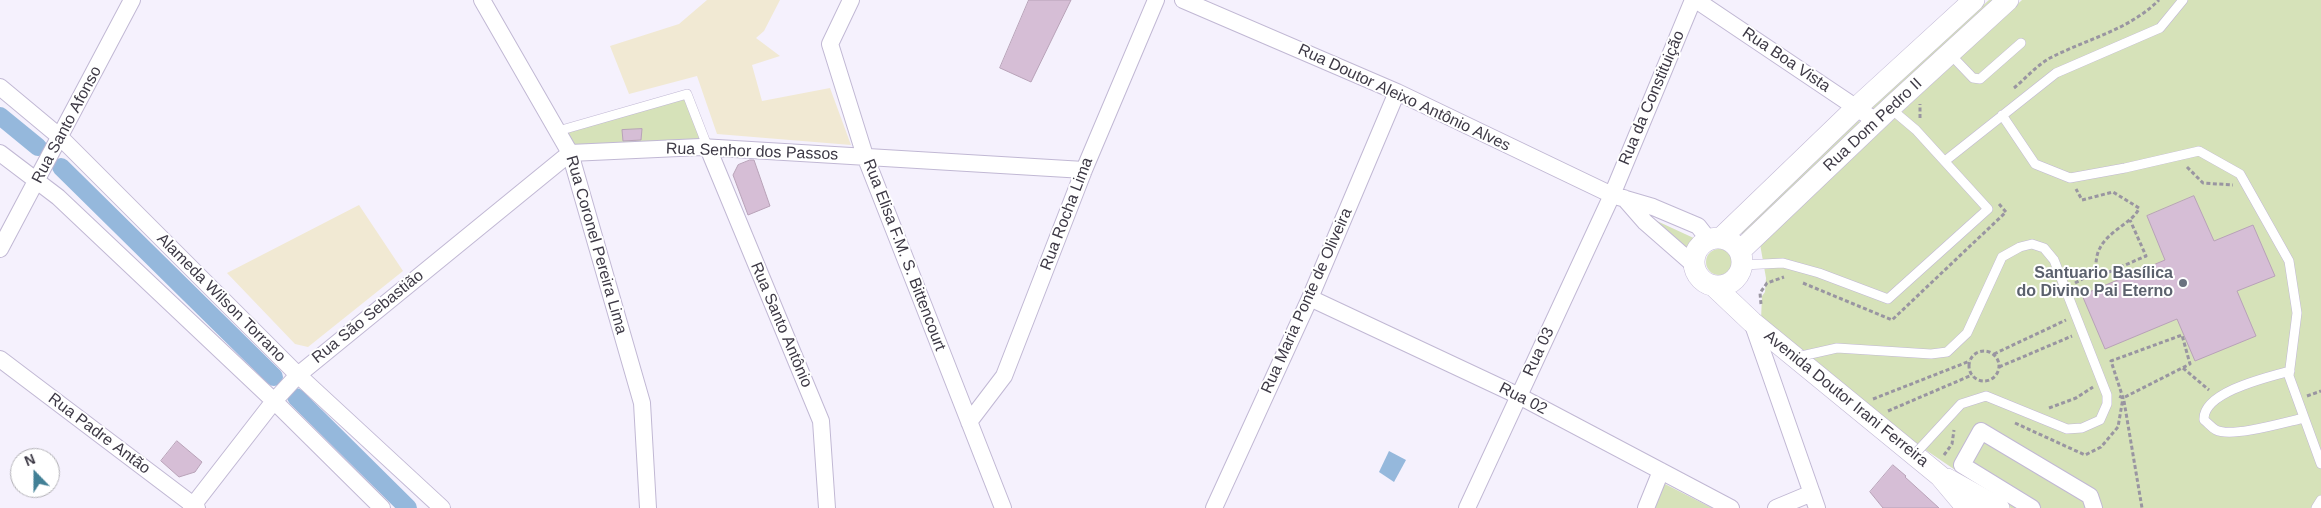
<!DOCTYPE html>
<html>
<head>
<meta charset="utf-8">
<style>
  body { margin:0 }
  #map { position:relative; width:2321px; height:508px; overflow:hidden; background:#f5f1fd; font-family:Arial,sans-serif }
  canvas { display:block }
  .north { position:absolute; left:10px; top:448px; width:50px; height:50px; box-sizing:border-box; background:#fff; border:1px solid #b1b0b5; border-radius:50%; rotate:338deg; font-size:14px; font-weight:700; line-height:20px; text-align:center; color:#3d3945 }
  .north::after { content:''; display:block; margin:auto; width:18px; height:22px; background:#428096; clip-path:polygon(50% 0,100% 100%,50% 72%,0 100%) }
</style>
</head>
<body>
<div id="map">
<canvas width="2321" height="508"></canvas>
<div class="north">N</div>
</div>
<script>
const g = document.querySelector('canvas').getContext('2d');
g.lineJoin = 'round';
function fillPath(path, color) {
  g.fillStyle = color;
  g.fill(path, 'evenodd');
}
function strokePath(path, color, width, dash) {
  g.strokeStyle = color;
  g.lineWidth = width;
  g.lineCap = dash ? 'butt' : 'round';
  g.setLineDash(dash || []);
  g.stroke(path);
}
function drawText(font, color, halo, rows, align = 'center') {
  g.font = font + ' Arial,sans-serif';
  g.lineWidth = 4;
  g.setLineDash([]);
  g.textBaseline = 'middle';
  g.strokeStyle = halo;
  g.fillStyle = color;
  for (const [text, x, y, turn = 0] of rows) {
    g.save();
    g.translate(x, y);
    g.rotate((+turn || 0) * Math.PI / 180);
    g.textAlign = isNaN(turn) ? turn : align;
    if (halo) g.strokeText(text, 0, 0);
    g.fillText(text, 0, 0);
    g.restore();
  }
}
const industrial = new Path2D(`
  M 707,0 L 780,0 L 764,31 L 756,38 L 780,56 L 752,65 L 762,101 L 830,88 L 851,145 L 717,134 L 697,76 L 629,94 L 610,46 L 679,24 Z
  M 359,205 L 403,271 L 308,347 L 295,344 L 227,273 Z`);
const green = new Path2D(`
  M 1989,0 L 2000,0 L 1879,116 L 1872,108 L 1872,106 Z
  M 2022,0 L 2321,0 L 2321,508 L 2011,508 L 1895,429 L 1761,320 L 1762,296 L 1765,292 L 1766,278 L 1760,244 Z
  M 686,97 L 705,145 L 571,150 L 561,132 Z
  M 1858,121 L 1862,122 L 1742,235 L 1740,229 Z
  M 1646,216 L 1698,240 L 1689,253 Z
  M1706 262a13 13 0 1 1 26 0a13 13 0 1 1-26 0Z
  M 1663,483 L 1712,508 L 1654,508 Z`);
const water = new Path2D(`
  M 1389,451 L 1406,460 L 1394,482 L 1379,472 Z`);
const canal = new Path2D(`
  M 0,116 L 38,147
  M 61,167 L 274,377
  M 296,397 L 408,508`);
const building = new Path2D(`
  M 1029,0 L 1071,0 L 1031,82 L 1000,68 Z
  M 642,129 L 641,140 L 623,141 L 622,130 Z
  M 750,160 L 754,160 L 770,206 L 748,215 L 733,175 L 738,165 Z
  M 2194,196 L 2214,241 L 2253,225 L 2275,276 L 2237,291 L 2256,336 L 2195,361 L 2177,319 L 2105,349 L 2082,295 L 2165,260 L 2147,216 Z
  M 177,441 L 202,462 L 195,472 L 179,477 L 161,461 Z
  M 1893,465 L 1906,476 L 1905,477 L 1939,508 L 1883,508 L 1870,492 Z`);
const path = new Path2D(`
  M 2014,88 C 2025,79 2037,65 2050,58 C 2087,39 2129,30 2159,0
  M 1920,118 L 1920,104
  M 2187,167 L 2203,183 L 2233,185
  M 2095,272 L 2109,272 L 2146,256 L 2130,220
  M 1803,283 L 1892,320 L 2006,212 L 1999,204
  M 2075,283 L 2095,272 C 2096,265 2096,254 2100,248 C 2108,231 2135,221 2139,208 L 2113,192 L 2082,200 L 2076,189
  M 1761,304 L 1760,293 L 1767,283 L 1784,277
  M1969 366a15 15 0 1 1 30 0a15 15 0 1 1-30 0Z
  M 1994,354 L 2066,320
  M 1999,367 L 2072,336
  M 2183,368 L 2209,390
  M 2307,396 L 2321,391
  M 1873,399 L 1970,361
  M 2124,401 L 2142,508
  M 2049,408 L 2076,398 L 2093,387
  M 1888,411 L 1972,375
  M 2015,423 L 2085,455 L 2101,447 L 2118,427 L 2123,398 L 2111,361 L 2182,335 L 2190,364 L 2123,398 L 2119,396
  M 1944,455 L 1952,444 L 1954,430`);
const service = new Path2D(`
  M 1950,54 L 1973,78 L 1980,79 L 2021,43
  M 2002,115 L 2035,164 L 2070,178 L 2125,168 L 2199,151 L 2240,174 L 2289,261 L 2297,313 L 2289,376 L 2321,464
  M 558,131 L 687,94 L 708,148
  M 1945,161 L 2056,73 L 2160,28 L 2183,0
  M 1743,265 L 1783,263 L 1819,273 L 1888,299 L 1988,209 L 1916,130 L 1890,108
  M 2290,371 C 2268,377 2202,392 2204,420 C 2208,423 2212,428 2216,430 C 2232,438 2286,422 2304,418
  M 2316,508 L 2321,500`);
const minor = new Path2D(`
  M 482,0 L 570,153 L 642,403 L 648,508
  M 851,0 L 830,44 L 865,156 L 1003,508
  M 1183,0 L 1397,92 L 1612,195 L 1653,207 L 1698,226 L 1709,240
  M 1696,0 L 1876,121
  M 0,87 L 60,137 L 298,375 L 442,508
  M 708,148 L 821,421 L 827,508
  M 0,153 L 58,197 L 274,401 L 382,508
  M 570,153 L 701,147 L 1084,170
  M 1624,198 L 1645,222 L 1693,264
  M 0,249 L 132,0
  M 1310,298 L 1519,396 L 1731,508
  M 1752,322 L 1817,508
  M 0,359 L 197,508
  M 969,422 L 1004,376 L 1084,170 L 1156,0
  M 191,508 L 274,401 L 298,375 L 570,153
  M 1214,508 L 1310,298 L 1397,92
  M 1467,508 L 1612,195 L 1693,0
  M 1646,508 L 1661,471
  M 1776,508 L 1812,493
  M 2032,508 L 1962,465 L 1981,431 L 2090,496 L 2094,508`);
const tertiary = new Path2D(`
  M1694 262a24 24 0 1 1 48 0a24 24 0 1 1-48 0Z
  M 1721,238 L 1857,107 L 1974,0
  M 1740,251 L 1890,108 L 2008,0
  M 1715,287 L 1752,322 L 1940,476 L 1967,508
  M 1947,479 L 1999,508`);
const serviceBridge = new Path2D(`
  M 1797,357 L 1837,348 L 1931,354 L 1947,352 L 1967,333 L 2002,257 L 2020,247 L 2032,244 L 2044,248 L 2054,260 L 2107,395 L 2107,404 L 2100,420 L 2082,428 L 2067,429 L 1986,396 L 1961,404 L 1914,455`);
const markers = [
  [2183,283,5,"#6b7280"]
];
const streetNames = [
  ["Rua Boa Vista",1786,60,34],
  ["Rua Doutor Aleixo Antônio Alves",1404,98,25],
  ["Rua da Constituição",1652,98,-67],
  ["Rua Santo Afonso",67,125,-62],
  ["Rua Dom Pedro II",1873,125,-43],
  ["Rua Senhor dos Passos",752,152,2],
  ["Rua Rocha Lima",1067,214,-69],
  ["Rua Coronel Pereira Lima",596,245,74],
  ["Rua Elisa F.M. S. Bittencourt",904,255,69],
  ["Alameda Wilson Torrano",221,298,45],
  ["Rua Maria Ponte de Oliveira",1307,301,-66],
  ["Rua São Sebastião",368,317,-39],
  ["Rua Santo Antônio",781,325,67],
  ["Rua 03",1539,352,-65],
  ["Rua 02",1523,399,27],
  ["Avenida Doutor Irani Ferreira",1846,399,39],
  ["Rua Padre Antão",99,434,37]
];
const worshipNames = [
  ["Santuario Basílica",2173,274],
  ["do Divino Pai Eterno",2173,292]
];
fillPath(industrial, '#f1e9d3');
fillPath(green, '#d6e2b9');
fillPath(water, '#95b8dc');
strokePath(canal, '#95b8dc', 18);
fillPath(building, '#d6bed6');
strokePath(building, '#b8a2b8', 1);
strokePath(service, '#c1b8d4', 10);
strokePath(minor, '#c1b8d4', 18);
strokePath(tertiary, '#c1b8d4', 22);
strokePath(path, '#9995a1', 3, [4, 2.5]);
strokePath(service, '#fff', 9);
strokePath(minor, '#fff', 16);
strokePath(tertiary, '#fff', 21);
strokePath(serviceBridge, '#c1b8d4', 10, []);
strokePath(serviceBridge, '#fff', 9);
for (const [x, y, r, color] of markers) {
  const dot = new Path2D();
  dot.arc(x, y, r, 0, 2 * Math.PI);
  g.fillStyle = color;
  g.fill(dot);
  strokePath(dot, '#fff', 2);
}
drawText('16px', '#3d3945', '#fff', streetNames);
drawText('bold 16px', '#5b616d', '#fff', worshipNames, 'right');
</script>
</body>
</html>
